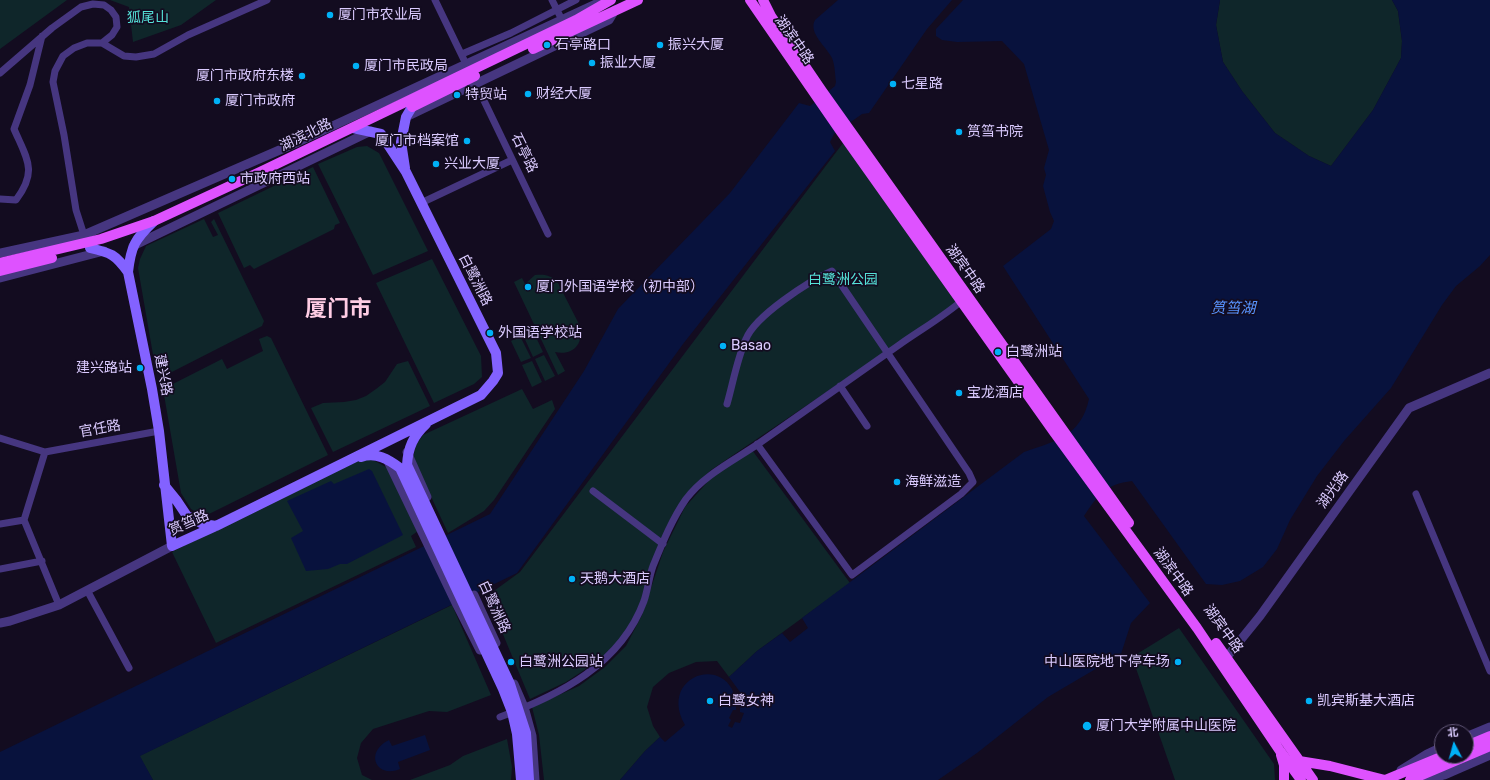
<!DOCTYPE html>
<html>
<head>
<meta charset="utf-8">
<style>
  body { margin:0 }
  #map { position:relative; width:1490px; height:780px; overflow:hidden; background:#130c20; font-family:Rubik,"Noto Sans SC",sans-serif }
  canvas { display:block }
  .north { position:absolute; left:1434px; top:724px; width:40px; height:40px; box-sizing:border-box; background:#130c20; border:1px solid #635879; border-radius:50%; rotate:354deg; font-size:11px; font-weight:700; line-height:16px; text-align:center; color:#dbcbff }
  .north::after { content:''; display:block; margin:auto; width:14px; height:18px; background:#00b1f6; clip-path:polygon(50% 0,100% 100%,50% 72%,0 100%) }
</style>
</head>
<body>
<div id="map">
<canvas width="1490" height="780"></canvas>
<div class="north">北</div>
</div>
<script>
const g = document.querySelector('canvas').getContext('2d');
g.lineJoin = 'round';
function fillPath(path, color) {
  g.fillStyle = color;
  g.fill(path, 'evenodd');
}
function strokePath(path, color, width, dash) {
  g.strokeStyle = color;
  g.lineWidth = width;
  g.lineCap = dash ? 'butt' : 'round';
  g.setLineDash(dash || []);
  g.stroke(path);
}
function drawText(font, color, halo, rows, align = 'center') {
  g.font = font + ' Rubik,"Noto Sans SC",sans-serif';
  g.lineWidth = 3.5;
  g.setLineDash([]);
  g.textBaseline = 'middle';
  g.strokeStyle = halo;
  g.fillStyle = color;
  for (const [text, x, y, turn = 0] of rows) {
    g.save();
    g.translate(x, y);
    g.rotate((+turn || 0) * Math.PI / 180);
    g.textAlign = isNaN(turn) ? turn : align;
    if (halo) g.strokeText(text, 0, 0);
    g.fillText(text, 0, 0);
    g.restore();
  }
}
const green = new Path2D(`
  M 0,0 L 67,0 L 0,49 Z
  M 110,0 L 216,0 L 181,25 L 133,42 L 129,7 Z
  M 1220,0 L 1392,0 L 1398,11 L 1402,41 L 1401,58 L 1373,110 L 1331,166 L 1309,156 L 1275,133 L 1242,91 L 1223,62 L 1216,25 Z
  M 843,143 L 961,301 L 711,470 L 686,494 L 666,536 L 644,601 L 629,631 L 598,661 L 566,682 L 530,699 L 487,596 L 520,572 Z
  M 367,146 L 379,153 L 428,251 L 373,275 L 318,164 L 357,147 Z
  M 313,167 L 340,223 L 335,225 L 334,229 L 254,269 L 250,265 L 244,268 L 218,213 Z
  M 204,219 L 213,237 L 218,235 L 211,222 L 214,219 L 264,321 L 262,326 L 166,375 L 156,372 L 138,268 L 140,259 L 146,246 Z
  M 432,259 L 481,356 L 482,377 L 474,384 L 434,403 L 376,283 Z
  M 535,275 C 544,274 550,275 557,281 L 580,326 C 584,344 573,356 555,352 L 565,371 L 558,375 L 514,282 L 522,278 L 525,284 Z
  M 533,331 L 543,352 L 533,357 L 523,335 Z
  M 267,336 L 271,338 L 328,455 L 209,514 L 199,514 L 191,509 L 181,493 L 163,389 L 222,359 L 227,369 L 263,351 L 259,339 Z
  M 520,336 L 531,358 L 521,362 L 511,341 Z
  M 544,355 L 555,376 L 545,381 L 535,359 Z
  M 408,361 L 430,406 L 333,452 L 311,408 L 323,403 L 344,402 L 356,400 L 366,396 L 376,389 L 385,382 L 397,364 Z
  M 532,361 L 542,382 L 532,387 L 522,365 Z
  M 522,389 L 533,409 L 552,400 L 555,409 L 494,500 L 484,511 L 448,533 L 413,458 L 416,445 L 423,435 Z
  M 752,450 L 850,583 L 757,651 L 729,677 L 717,661 L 696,662 L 669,673 L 653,687 L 647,707 L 653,726 L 660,737 L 645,751 L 620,780 L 544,780 L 539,735 L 532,707 L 579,686 L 605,667 L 626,646 L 642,615 L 663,552 L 685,507 L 712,477 Z
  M 366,458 L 373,460 L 388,468 L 418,531 L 411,536 L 416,547 L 216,643 L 172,552 L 349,463 Z
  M 452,605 L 491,695 L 447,712 L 429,711 L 373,729 L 361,743 L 357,758 L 362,775 L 372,780 L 153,780 L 139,756 Z
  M 1179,628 L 1274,764 L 1275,780 L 1175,780 L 1132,657 Z
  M 507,739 L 512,767 L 511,780 L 410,780 L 450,765 L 463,756 Z`);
const water = new Path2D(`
  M 838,0 L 952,0 L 927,29 L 869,113 L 862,114 L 834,134 L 830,142 L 835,151 L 683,344 L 517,573 L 140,756 L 153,780 L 0,780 L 0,752 L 490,514 L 584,371 L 618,309 L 730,193 L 799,103 L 810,106 L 835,86 L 836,82 C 835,75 835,65 832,58 C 826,46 808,33 815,20 Z
  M 963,0 L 1220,0 L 1216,25 L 1223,62 L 1242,91 L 1275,133 L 1309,156 L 1331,166 L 1373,110 L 1401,58 L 1402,41 L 1398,11 L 1392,0 L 1490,0 L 1490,255 L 1480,266 L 1456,286 L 1442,305 L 1391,388 L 1344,441 L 1317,476 L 1290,520 L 1277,549 L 1263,567 L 1240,581 L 1222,585 L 1206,584 L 1132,481 C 1106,484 1098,495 1084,516 L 1150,603 L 1131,623 L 1121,654 L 1048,697 L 977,753 L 938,780 L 620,780 L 645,751 L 660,737 L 665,742 L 685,725 C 660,681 714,657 732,689 C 733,692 735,695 736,698 C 736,701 736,706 736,710 L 733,710 L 729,718 L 731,720 L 728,726 L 732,728 L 735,722 L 740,723 L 744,713 L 740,712 L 740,692 L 729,677 L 757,651 L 782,633 L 790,642 L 808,628 L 802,618 L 1024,452 C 1056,441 1081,436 1089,399 L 1003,266 L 1051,229 L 1054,221 L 1050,212 L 1043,186 L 1046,175 L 1044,168 L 1049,150 L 1024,64 L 1002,41 L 957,42 L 942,40 L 936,36 L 936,29 Z
  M 369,469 L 372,471 L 403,535 L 347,564 L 340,564 L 328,569 L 306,571 L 291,538 L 303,531 L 287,501 L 331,481 L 334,484 Z
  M 425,735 L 430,750 L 398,762 L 400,769 C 376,779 364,752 389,740 L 392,746 Z`);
const minor = new Path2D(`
  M 435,0 L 466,64
  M 552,0 L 562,20
  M 462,54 L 511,33 L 576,0
  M 0,73 L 52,28 L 81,7 L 93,4 L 104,5 L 111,10 L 116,17 L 117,27 L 112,35 L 102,43
  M 476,84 L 548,234
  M 0,199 L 16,200 C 38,171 27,159 14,129 L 30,85 L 42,36
  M 421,203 L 512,160
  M 84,235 L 76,210 L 64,135 L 53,82 L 55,71 L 63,56 L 74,48 L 87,43 L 102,43 L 124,56 L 136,57 L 154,54 L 188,35 L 267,0
  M 840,386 L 867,426
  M 727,404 C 733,383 737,359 746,339 C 755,316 809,281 832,271 L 969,473 L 973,482 L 961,494 L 852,575 L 757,444
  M 0,438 L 45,452 L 159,431
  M 45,452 L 24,520 L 59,605
  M 593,491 L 663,544
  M 1416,494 L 1490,671
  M 0,524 L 24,520
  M 0,569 L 42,561
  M 87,590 L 129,668
  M 500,717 C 560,695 621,664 644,601 C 648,589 649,577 653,566 C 662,544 672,519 686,499 C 704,475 733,461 758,444 C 805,411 852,378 899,345 C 920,330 945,316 965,298`);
const tertiary = new Path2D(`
  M 406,117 L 609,20 L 615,10
  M 133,246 L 371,131
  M 0,253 L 84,235 L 298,142 L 598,3
  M 0,278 L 104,251
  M 407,452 L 427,497
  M 387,459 L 457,605 L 480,650
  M 474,595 L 496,643
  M 0,623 L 10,621 L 59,605 L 172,546
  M 1226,658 L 1260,616 L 1409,408 L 1490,373
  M 514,684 L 524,707 L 532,736 L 535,780
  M 1466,737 L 1490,727
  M 1401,770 L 1427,754 L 1442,747
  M 1424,780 L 1444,775 L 1490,755`);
const secondary = new Path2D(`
  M 405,168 L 401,142 L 406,117 L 412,107
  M 154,221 C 135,239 131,246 128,272 L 152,389 L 159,431 L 172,546 L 216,526 L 481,395 L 493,381 L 498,373 L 496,353 L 406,172 L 381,134 L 353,128
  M 90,248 C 111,253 115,254 128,272
  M 426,424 C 413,436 408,448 407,465 L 510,684 L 526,733 L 529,780
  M 361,457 C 376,452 388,459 400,468 L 503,689 L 512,712 L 517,734 L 521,780
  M 164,485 L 177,501 L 187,516 L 203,524 L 216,526`);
const primary = new Path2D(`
  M 750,0 L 841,132 L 1054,432 L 1197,628 L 1280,751 L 1301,780
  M 763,0 L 771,16 L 822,91 L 1129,523
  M 533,49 L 638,0
  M 412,107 L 475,76
  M 0,263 L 101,239 L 154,221 L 262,171 L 524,45 L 576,20 L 611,0
  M 0,271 L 52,258
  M 1216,643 L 1313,780
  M 1466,746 L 1490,736
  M 1281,755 L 1284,765 L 1284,780
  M 1299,761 L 1330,766 L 1385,780
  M 1385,780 L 1443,756
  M 1410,780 L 1490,746`);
const markers = [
  [330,15,4,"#00b1f6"],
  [547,45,4,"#00b1f6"],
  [660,45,4,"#00b1f6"],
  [592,63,4,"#00b1f6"],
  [356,66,4,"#00b1f6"],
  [302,76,4,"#00b1f6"],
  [893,84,4,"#00b1f6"],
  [528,94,4,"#00b1f6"],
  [457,95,4,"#00b1f6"],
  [217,101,4,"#00b1f6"],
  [959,132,4,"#00b1f6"],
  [467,141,4,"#00b1f6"],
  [436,164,4,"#00b1f6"],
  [232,179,4,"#00b1f6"],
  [528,287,4,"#00b1f6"],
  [490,333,4,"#00b1f6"],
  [723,346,4,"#00b1f6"],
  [998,352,4,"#00b1f6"],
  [140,368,4,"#00b1f6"],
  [959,393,4,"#00b1f6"],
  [897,482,4,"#00b1f6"],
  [572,579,4,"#00b1f6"],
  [511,662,4,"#00b1f6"],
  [1178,662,4,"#00b1f6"],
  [710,701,4,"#00b1f6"],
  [1309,701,4,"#00b1f6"],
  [1087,726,5,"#00b1f6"]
];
const poiNames = [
  ["厦门市农业局",338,15],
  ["石亭路口",555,45],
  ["振兴大厦",668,45],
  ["振业大厦",600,63],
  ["厦门市民政局",364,66],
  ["厦门市政府东楼",294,76,"right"],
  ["七星路",901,84],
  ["财经大厦",536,94],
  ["特贸站",465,95],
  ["厦门市政府",225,101],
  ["筼筜书院",967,132],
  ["厦门市档案馆",459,141,"right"],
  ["兴业大厦",444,164],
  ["市政府西站",240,179],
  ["厦门外国语学校（初中部）",536,287],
  ["外国语学校站",498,333],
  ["Basao",731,346],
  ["白鹭洲站",1006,352],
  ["建兴路站",132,368,"right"],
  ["宝龙酒店",967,393],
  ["海鲜滋造",905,482],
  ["天鹅大酒店",580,579],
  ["白鹭洲公园站",519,662],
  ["中山医院地下停车场",1170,662,"right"],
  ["白鹭女神",718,701],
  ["凯宾斯基大酒店",1317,701],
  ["厦门大学附属中山医院",1096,726]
];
const parkNames = [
  ["狐尾山",148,18],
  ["白鹭洲公园",843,280]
];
const streetNames = [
  ["湖滨中路",794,40,55],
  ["湖滨北路",306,135,-26],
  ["石亭路",524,153,64],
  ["湖宾中路",965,269,55],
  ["白鹭洲路",475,280,63],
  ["建兴路",163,375,79],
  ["官任路",100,429,-10],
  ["湖光路",1333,490,-54],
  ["筼筜路",189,523,-24],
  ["湖滨中路",1173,572,54],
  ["白鹭洲路",494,607,65],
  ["湖宾中路",1223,629,54]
];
const waterNames = [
  ["筼筜湖",1233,309]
];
const townNames = [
  ["厦门市",338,310]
];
fillPath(green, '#0f262a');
fillPath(water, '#08123d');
strokePath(minor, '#463680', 7);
strokePath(tertiary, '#463680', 9);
strokePath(secondary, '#8362ff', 10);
strokePath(primary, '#de52ff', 10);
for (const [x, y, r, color] of markers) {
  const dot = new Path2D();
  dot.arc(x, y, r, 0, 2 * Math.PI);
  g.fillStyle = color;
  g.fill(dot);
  strokePath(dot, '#130c20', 1.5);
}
drawText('14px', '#dbcbff', '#130c20', poiNames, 'left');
drawText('14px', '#55e1d8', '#130c20', parkNames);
drawText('14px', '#dbcbff', '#130c20', streetNames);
drawText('italic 15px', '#5994ff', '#130c20', waterNames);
drawText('bold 22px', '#ffcde4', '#130c20', townNames);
</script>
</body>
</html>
